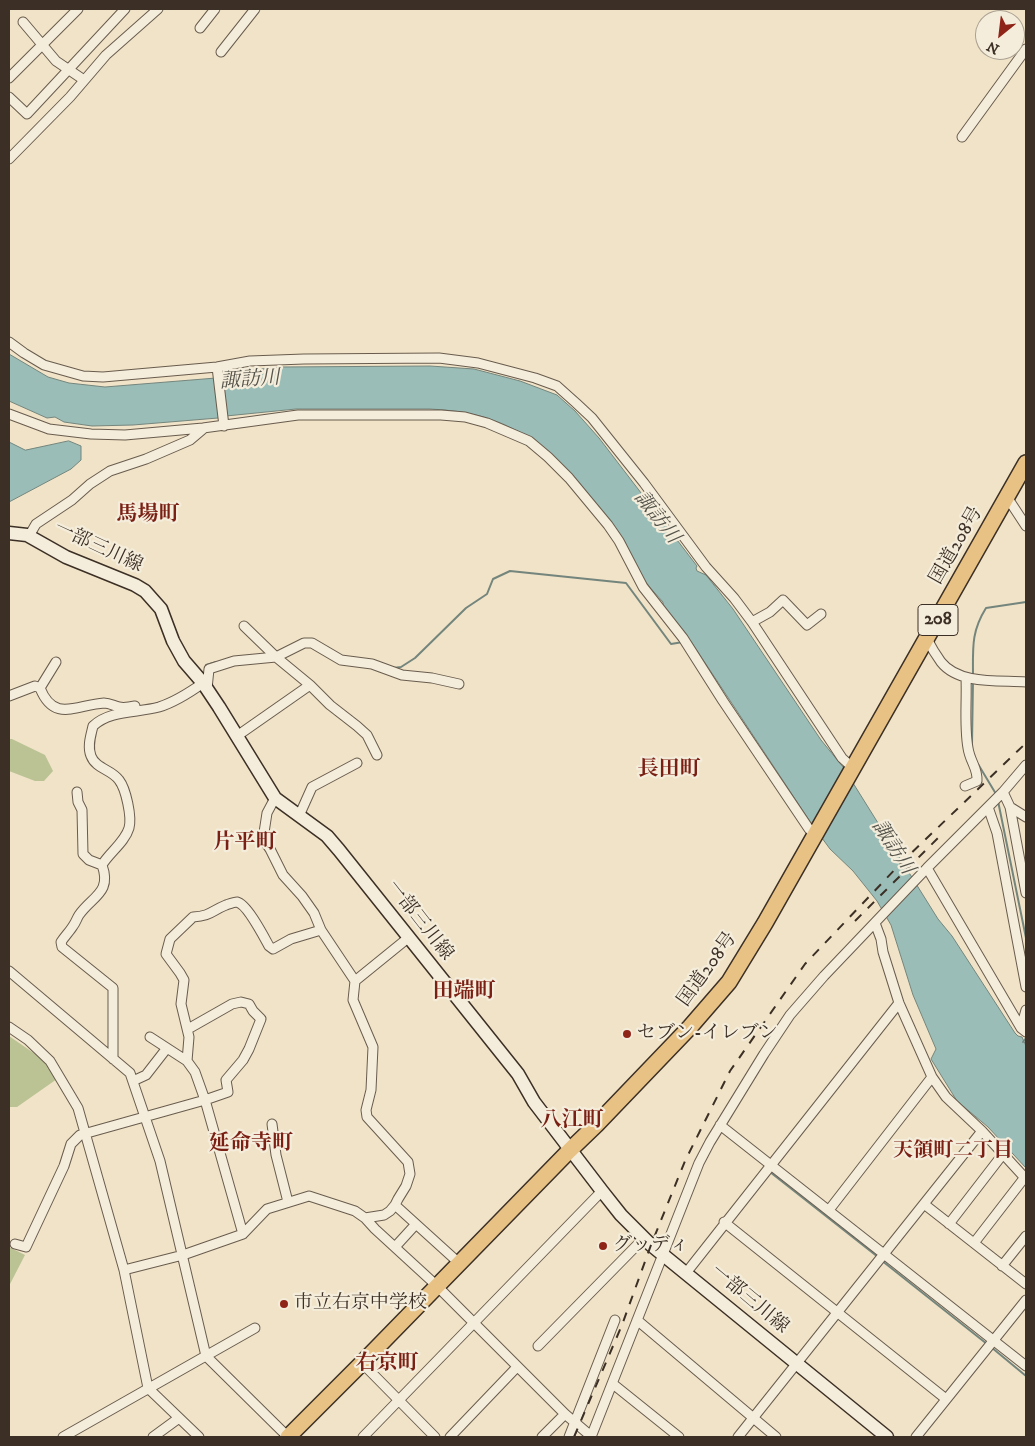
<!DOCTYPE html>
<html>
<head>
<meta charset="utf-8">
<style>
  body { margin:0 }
  #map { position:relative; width:1035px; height:1446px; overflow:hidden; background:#f0e3c7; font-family:"IM FELL DW Pica",serif }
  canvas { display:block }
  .frame { position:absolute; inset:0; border:10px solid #3c2f25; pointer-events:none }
  .north { position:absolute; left:975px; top:10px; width:50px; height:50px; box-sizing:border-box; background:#f5eddb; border:1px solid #aba192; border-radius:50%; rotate:209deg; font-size:14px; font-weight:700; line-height:20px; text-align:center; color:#3c2f25 }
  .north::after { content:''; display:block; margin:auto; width:18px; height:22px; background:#8f2418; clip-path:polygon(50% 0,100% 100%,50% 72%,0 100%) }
</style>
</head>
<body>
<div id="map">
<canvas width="1035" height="1446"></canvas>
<div class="frame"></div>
<div class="north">N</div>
</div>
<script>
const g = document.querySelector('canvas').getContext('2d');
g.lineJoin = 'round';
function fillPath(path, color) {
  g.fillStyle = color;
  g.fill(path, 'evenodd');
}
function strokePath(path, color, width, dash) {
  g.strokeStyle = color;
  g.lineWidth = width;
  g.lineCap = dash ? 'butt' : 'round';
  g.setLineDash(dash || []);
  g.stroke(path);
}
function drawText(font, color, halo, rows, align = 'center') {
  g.font = font + ' "IM FELL DW Pica","Noto Serif JP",serif';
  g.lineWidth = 4.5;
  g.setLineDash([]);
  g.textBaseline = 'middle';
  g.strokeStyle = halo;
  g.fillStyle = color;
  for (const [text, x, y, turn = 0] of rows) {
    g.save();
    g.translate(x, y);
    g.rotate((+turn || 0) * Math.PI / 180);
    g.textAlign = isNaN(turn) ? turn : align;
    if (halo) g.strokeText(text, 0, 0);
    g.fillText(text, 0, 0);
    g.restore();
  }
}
const green = new Path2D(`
  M 9,739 L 12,739 L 45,755 L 53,771 L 44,781 L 35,781 L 9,771 Z
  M 9,1036 L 41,1058 L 57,1079 L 17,1107 L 9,1107 Z
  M 9,1247 L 25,1255 L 9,1286 Z`);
const water = new Path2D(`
  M 9,354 L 48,377 L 69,383 L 105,387 L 216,378 L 242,371 L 281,367 L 430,366 L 474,369 L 520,381 L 557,395 L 575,411 L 599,438 L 697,566 L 696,568 L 697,571 L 706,575 L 733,609 L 821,740 L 843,767 L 938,919 L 952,936 L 1015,1033 L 1018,1036 L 1022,1037 L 1026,1046 L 1026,1168 L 988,1127 L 957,1101 L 931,1059 L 936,1049 L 913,995 L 891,925 L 877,901 L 853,871 L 830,849 L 811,823 L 690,640 L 688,640 L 663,609 L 663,602 C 652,590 641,578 634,563 C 630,556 628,549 625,542 C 616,527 604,513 593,500 C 546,442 506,412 430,409 L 296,409 L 226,416 L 218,418 L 133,425 L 92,426 L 64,422 L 55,417 L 47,418 L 9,401 Z
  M 69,441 L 81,446 L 81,460 L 71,469 L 9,502 L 9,442 L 25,450 Z`);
const stream = new Path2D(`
  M 206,665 L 216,662
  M 393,668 L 401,667 L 415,658 L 466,608 L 487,594 L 493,579 L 510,571 L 626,583 L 671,644 L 683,642
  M 973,676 C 973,648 971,632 986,608 L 1026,602
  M 972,743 L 973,680
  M 978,764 L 996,794
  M 998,801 L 1026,938
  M 1023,1042 L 1026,1038
  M 770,1172 L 878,1257
  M 881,1260 L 987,1344
  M 991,1347 L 1026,1376`);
const street = new Path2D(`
  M 23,22 L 56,61 L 84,80
  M 200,28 L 215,9
  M 221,52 L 255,9
  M 9,78 L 78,9
  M 9,97 L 27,114 L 125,9
  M 962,137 L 1026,49
  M 9,159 L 70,97 L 106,55 L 158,9
  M 9,342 L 24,353 L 44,365 L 83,376 L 103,377 L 217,367 L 250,361 L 304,359 L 439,358 L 478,363 L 535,378 L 557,386 L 576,403 L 592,418 L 644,483 L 706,567 L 734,598 L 752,622 L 842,758 L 853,768
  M 217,367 L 224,426
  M 9,414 L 49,429 L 91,434 L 125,435 L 203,428 L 298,415 L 441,415 L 465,417 L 487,423 L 529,441 L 548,457 L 569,478 L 608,525 L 619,541 L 643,587 L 683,638 L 723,701 L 809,829 L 815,834
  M 1007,497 L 1026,526
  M 29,536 L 36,524 L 72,500 L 90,484 L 110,471 L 146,459 L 190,440 L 203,429
  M 752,622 L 770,612 L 783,600 L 807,625 L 821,614
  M 244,626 L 276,657 L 310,685 L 330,705 L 357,726 L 367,735 L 377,755
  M 927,639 C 931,647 936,655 941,662 C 959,685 1000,680 1026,682
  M 56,662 L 40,688 C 54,723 76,705 104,703 C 110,703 114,706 119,707 C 124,708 130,707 135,706
  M 207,689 L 209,669 L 234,661 L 276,657 L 304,643 L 312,643 L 341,660 L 372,664 L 402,675 L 432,678 L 459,684
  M 9,696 L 35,686 L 40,688
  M 237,736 L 310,685
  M 965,786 L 977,781 C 978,768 970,762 968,748 C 964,726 967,701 966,678
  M 77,792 L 78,802 L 82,810 L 83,854 L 89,860 L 102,865
  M 1003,792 L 1010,807 L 1026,893
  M 275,798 L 267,813 L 263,839 L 270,849 L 283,875 L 302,896 L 314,913 L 321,930 L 355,981 L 353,1000 L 373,1047 L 371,1090 L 366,1110 L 367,1117 L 408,1162 L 410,1174 L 406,1186 L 398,1199 L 395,1205 L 390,1211 L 384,1215 L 365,1218
  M 988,807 L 997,833 L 1026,987
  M 1010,807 L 1026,817
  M 299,816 L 312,787 L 357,763
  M 102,865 C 109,853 125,842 129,828 C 132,817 126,789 119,780 C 111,769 96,769 91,756 C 87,746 91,735 93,726 C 110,710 137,713 159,707 C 175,702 189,693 203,683
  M 102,865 C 112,893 92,896 79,915 C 77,918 76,922 73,926 C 70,931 65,936 61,942 L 62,947 L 113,988 L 113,1059
  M 927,868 L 1021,1028 L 1026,1032
  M 875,923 L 881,939 L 883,952 L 899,1003 L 932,1077 L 946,1097 L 982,1131 L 1026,1179
  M 9,971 L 130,1073 L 160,1161 L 206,1356 L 288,1437
  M 355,981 L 408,938
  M 9,1027 L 28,1040 L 50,1061 L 78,1108 L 124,1270 L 148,1388 L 199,1437
  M 1021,1028 L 1026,1010
  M 188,1029 L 232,1004 L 241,1002 L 249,1004 L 253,1011 L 261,1019 L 249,1049 L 243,1060 L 226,1080 L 228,1092 L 205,1100 L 195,1072 L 187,1061 L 189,1037 L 181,1004 L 184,980 L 180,973 L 166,954 L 170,939 L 193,917 C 211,916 211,911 226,905 C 229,904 234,902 237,902 C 247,904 264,937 269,946 L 273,949 L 291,939 L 321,930
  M 150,1037 L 187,1061
  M 133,1081 L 146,1075 L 167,1048
  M 272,1124 L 276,1155 L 288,1202
  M 720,1125 L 1026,1366
  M 924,1204 L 1026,1284
  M 395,1205 L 459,1263
  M 829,1210 L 932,1077
  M 724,1222 L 946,1399
  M 949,1224 L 1003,1154
  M 974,1243 L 1025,1177
  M 15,1244 L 26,1247 L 64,1166 L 71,1144 L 80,1135 L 205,1100 L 243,1234
  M 395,1247 L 416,1224
  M 1002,1266 L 1026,1236
  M 124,1270 L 183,1255 L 243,1234 L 267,1209 L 309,1196 L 355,1211 L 365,1218 L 375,1229 L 436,1285 L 565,1414 L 592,1437
  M 686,1273 L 899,1003
  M 637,1320 L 776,1437
  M 538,1346 L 644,1238
  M 362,1363 L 435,1437
  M 613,1384 L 679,1437
  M 63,1437 L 255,1328
  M 153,1437 L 179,1418
  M 363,1437 L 602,1191
  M 450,1437 L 517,1367
  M 542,1437 L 565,1414
  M 569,1437 L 615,1320
  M 591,1437 L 699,1163 L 710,1142 L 764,1054 L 790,1015 L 824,976 L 927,868 L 1003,792 L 1026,765
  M 738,1437 L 982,1131
  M 916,1437 L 1026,1300`);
const secondary = new Path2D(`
  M 9,533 L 27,535 L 66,557 L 135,585 L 145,591 L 161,609 L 173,641 L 184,661 L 203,683 L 219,707 L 275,798 L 327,836 L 339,850 L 518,1074 L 534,1102 L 602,1191 L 621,1215 L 651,1245 L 887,1437`);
const highway = new Path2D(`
  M 288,1437 L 362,1363 L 570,1150 L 597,1124 L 690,1027 L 729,982 L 765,923 L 1026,463`);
const rail = new Path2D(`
  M 855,921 L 943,833
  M 574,1437 L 622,1325 L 651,1245 L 685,1161 L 730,1071 L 805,964 L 903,861 L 1026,743`);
const markers = [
  [627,1034,5,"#8f2418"],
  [603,1246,5,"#8f2418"],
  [284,1304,5,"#8f2418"]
];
const shields = [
  [938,620,40]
];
const shieldNames = [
  ["208",938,620]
];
const streetNames = [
  ["国道208号",957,546,-60],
  ["一部三川線",98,548,25],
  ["一部三川線",419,921,52],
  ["国道208号",708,970,-54],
  ["一部三川線",749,1300,40]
];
const poiNames = [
  ["セブン-イレブン",637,1034],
  ["グッディ",613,1246],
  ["市立右京中学校",294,1304]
];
const waterNames = [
  ["諏訪川",250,381,-4],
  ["諏訪川",656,518,52],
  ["諏訪川",892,848,57]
];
const neighbourhoodNames = [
  ["天領町二丁目",953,1152]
];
const quarterNames = [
  ["馬場町",148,516],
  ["長田町",669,771],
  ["片平町",245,844],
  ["田端町",464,993],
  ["八江町",572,1122],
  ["延命寺町",251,1145],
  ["右京町",387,1365]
];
fillPath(green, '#bbc394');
fillPath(water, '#9abeb7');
strokePath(water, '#74857d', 1);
strokePath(stream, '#74857d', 2);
strokePath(street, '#695c4e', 11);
strokePath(secondary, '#3c2f25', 15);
strokePath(highway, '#3c2f25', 18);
strokePath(street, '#f5eddb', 9);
strokePath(secondary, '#f5eddb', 12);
strokePath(highway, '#e8c284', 15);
strokePath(rail, '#3c2f25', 2, [9, 9]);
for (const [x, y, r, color] of markers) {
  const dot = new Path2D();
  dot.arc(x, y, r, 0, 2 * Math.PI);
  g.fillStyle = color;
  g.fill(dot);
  strokePath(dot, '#f5eddb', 2);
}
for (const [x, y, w] of shields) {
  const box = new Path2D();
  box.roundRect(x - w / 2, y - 15.5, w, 31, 4);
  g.fillStyle = '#f5eddb';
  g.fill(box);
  strokePath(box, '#3c2f25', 1);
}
drawText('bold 18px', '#3c2f25', null, shieldNames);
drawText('19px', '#3c2f25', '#f5eddb', streetNames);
drawText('19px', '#3c2f25', '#f5eddb', poiNames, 'left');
drawText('italic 20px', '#54534a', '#f5eddb', waterNames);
drawText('bold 20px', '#7a1f14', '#f5eddb', neighbourhoodNames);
drawText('bold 21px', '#7a1f14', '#f5eddb', quarterNames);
</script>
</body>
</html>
